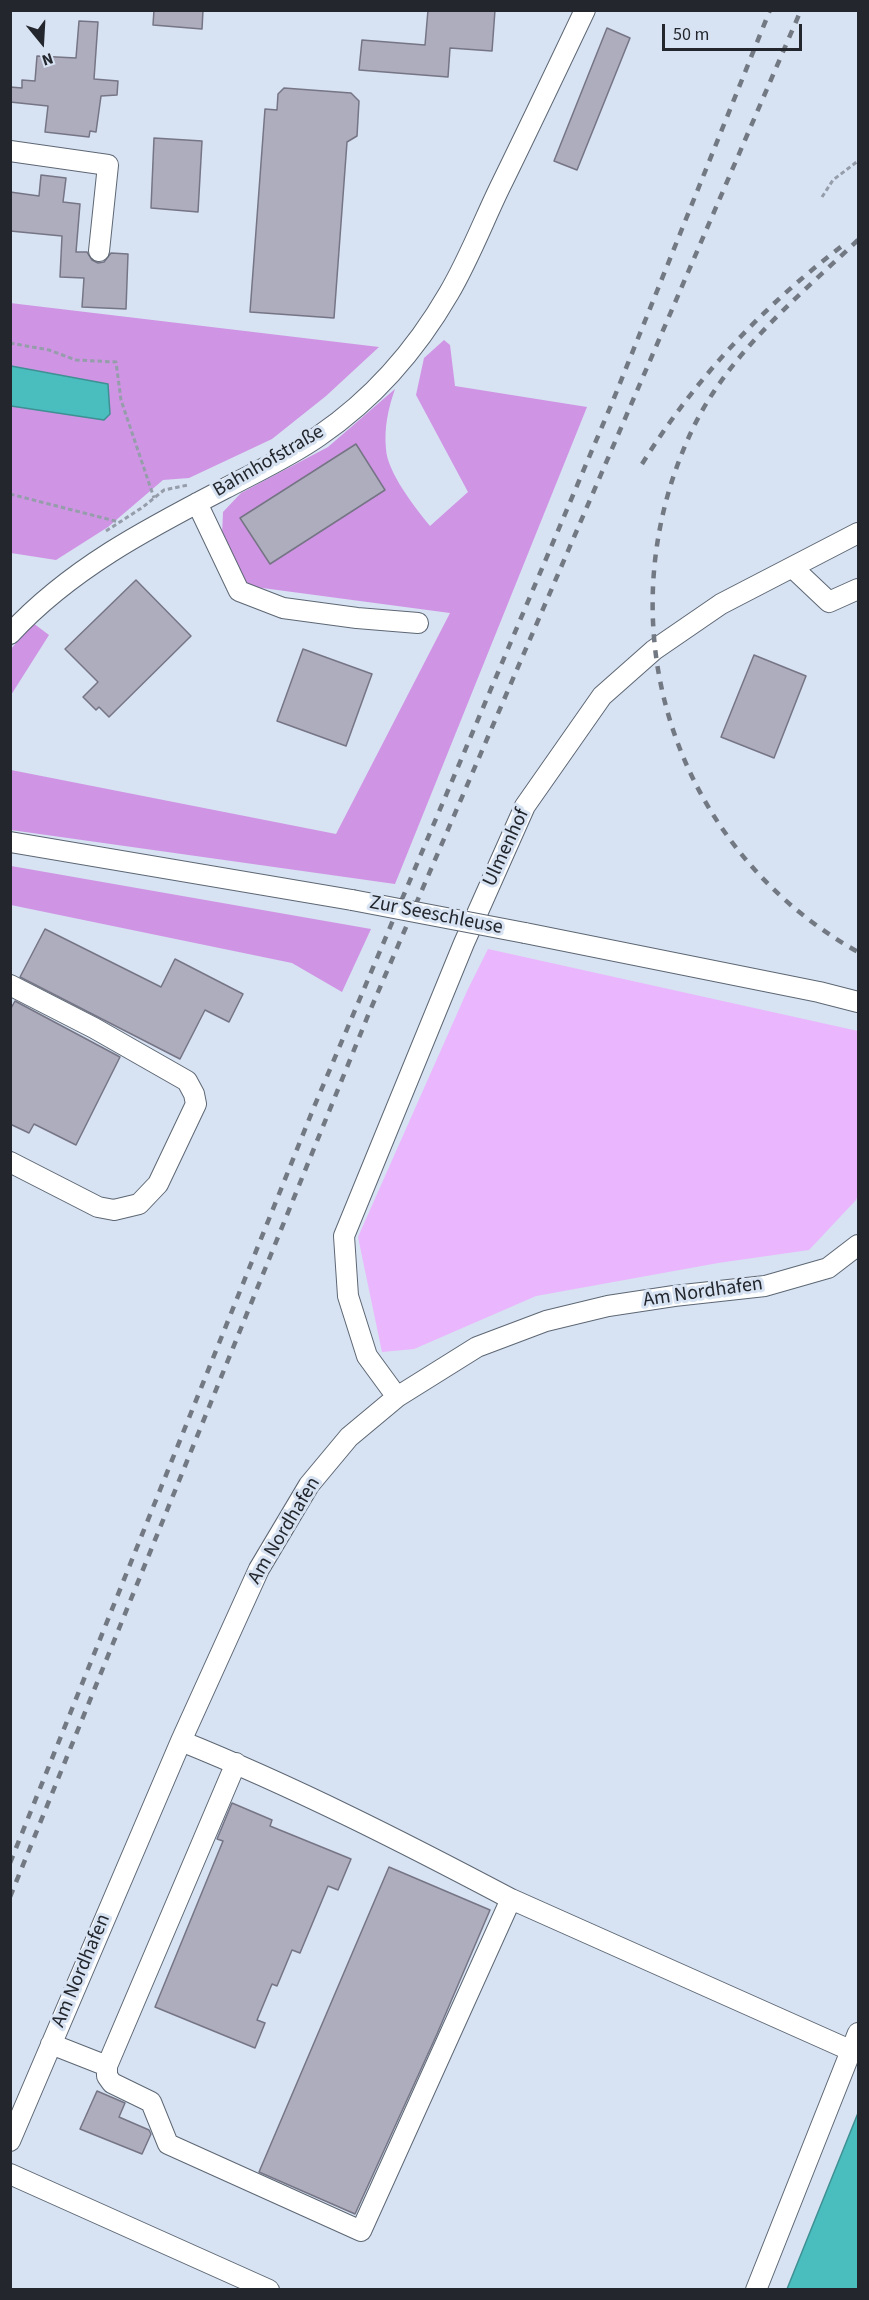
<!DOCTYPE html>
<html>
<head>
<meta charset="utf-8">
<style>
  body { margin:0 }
  #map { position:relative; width:869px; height:2300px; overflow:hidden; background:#d7e2f2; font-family:"Source Sans 3",sans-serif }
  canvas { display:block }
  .frame { position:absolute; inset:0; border:12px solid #23272d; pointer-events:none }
  .north { position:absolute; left:12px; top:12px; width:60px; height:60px; -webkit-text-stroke:4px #d7e2f2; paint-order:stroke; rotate:162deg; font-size:16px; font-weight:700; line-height:24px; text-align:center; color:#23272d }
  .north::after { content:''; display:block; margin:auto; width:21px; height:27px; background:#23272d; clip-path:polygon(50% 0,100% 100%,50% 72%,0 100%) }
  .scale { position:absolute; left:662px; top:24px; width:140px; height:27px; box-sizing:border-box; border:3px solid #23272d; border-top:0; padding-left:8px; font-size:18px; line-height:21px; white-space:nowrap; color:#23272d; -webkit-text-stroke:4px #d7e2f2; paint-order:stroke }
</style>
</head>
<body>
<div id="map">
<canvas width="869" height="2300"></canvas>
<div class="frame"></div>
<div class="north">N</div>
<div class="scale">50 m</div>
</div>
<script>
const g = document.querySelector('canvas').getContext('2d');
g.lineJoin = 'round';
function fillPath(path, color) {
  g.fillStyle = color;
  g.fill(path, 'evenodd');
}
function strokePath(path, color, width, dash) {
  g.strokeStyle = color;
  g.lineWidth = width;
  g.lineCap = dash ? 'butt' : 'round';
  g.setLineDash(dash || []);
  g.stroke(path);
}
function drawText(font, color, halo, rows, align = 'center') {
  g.font = font + ' "Source Sans 3",sans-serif';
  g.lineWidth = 6;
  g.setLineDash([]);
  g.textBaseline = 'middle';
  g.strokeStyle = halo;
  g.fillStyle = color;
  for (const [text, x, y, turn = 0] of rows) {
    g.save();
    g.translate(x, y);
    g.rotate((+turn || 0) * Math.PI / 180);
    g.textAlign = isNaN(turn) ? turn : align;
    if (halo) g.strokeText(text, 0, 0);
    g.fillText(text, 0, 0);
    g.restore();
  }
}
const green = new Path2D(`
  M 488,949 L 858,1031 L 858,1194 L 856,1200 L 809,1250 L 718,1263 L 536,1296 L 414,1349 L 382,1352 L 358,1237 L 468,989 Z`);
const forest = new Path2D(`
  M 10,303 L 379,347 L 326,396 L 272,439 L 189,478 L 163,480 L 108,527 L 56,560 L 11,553 L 11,406 L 104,420 L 108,384 L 11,366 Z
  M 444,340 L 450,345 L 455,386 L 587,407 L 395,884 L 11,830 L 11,770 L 336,834 L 450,613 L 240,585 L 222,536 L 223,512 L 241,493 L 328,447 L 395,389 C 388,409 384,428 386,449 C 387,472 416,509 430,526 L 468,492 L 416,395 L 424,358 Z
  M 33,623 L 49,635 L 11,695 L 11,649 Z
  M 11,866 L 371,929 L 342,992 L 292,963 L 11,905 Z`);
const water = new Path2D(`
  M 11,366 L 108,384 L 110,414 L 104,420 L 11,406 Z
  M 858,2113 L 858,2289 L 787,2289 Z`);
const building = new Path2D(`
  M 154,10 L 203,10 L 202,29 L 153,25 Z
  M 428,10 L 495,10 L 492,51 L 450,48 L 448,77 L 359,70 L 362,40 L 425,45 Z
  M 79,21 L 98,22 L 94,79 L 118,81 L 117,95 L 101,96 L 96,132 L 90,131 L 89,137 L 45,132 L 48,106 L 10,102 L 10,87 L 22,88 L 22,80 L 35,81 L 37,56 L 76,58 Z
  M 607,28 L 630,38 L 577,170 L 554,161 Z
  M 284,88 L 351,93 L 359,101 L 357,136 L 347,142 L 334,318 L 250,312 L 265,109 L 277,110 L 278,94 Z
  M 154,138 L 202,141 L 198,212 L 151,208 Z
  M 41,175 L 66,178 L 63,202 L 80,204 L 76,252 L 87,252 L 92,260 L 98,263 L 104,262 L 111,253 L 128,254 L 126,309 L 82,307 L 84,278 L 60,277 L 62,236 L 10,231 L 10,192 L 39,196 Z
  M 356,444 L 385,490 L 270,564 L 240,518 Z
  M 136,580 L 191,636 L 109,717 L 99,707 L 96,710 L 83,697 L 98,682 L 65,649 Z
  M 303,649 L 372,674 L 346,746 L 277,721 Z
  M 754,655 L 806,676 L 774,758 L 721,737 Z
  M 45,929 L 161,987 L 175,959 L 243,994 L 229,1022 L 205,1010 L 180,1059 L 20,977 Z
  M 15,1001 L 120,1057 L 76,1145 L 34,1124 L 29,1133 L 10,1124 L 10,1010 Z
  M 232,1803 L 272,1820 L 270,1826 L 351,1859 L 338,1890 L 328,1886 L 300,1953 L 292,1950 L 277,1986 L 272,1984 L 257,2020 L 265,2023 L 255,2048 L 155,2007 L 223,1841 L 217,1839 Z
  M 389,1867 L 490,1910 L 437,2034 L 355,2214 L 259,2172 Z
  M 97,2091 L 125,2103 L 119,2117 L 149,2130 L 151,2134 L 142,2154 L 80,2129 Z`);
const path = new Path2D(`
  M 822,197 L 833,180 L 858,161
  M 10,343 L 49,350 L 76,360 L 116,362 L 121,400 L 154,498
  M 10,494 L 119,522
  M 106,531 L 143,507 L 164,490 L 188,485`);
const minor = new Path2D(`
  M 10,151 L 108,165 L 99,251
  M 197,503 L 239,591 L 283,608 L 357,618 L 418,623
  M 793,568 L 829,602 L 858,589
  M 10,634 C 70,569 147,529 224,489 C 256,472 289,457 319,436 C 373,399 416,350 449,293 C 469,259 483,222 500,187 C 529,128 557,69 585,10
  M 10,842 L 352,900
  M 525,933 L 819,992 L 858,1002
  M 10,985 L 94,1028 L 187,1081 L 194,1094 L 196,1104 L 158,1184 L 139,1204 L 114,1210 L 98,1207 L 10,1162
  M 397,1397 L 367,1356 L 348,1296 L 344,1236 L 464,943 L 525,806 L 602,696 L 654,650 L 721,604 L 858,533
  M 181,1741 C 295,1787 403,1842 511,1899 L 361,2231 L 168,2144 L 151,2102 L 112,2083 L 107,2076 L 107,2066 L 236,1763
  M 511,1899 L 852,2051
  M 51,2044 L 107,2066
  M 10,2141 L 181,1741 L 259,1569 L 309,1485 L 349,1437 L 397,1397 L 477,1347 L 546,1321 L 608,1306 L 674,1296 L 765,1286 L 828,1268 L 858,1245
  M 10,2174 L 269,2290
  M 756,2290 L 858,2033`);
const rail = new Path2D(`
  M 858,240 C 799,296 731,351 694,426 C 600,620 671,847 858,952
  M 642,464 C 695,379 762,307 842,246
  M 10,1863 L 314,1107 L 612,403 L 770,10
  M 10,1897 L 369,1013 L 801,10`);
const minorBridge = new Path2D(`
  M 352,900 L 525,933`);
const streetNames = [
  ["Bahnhofstraße",269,462,-30],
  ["Ulmenhof",507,848,-65],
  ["Zur Seeschleuse",436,916,11],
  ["Am Nordhafen",703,1293,-8],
  ["Am Nordhafen",285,1531,-59],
  ["Am Nordhafen",82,1971,-67]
];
fillPath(green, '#eab6fd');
fillPath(forest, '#cf94e4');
fillPath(water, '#4abdbf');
strokePath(water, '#3e9093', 1.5);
fillPath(building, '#adadbe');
strokePath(building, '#757585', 1.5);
strokePath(minor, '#5d6774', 22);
strokePath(path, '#949da9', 3, [4.5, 3]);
strokePath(minor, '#fff', 20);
strokePath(rail, '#727983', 4.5, [8, 8]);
strokePath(minorBridge, '#5d6774', 22, []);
strokePath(minorBridge, '#fff', 20);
drawText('20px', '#23272d', '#d7e2f2', streetNames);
</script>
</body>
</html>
